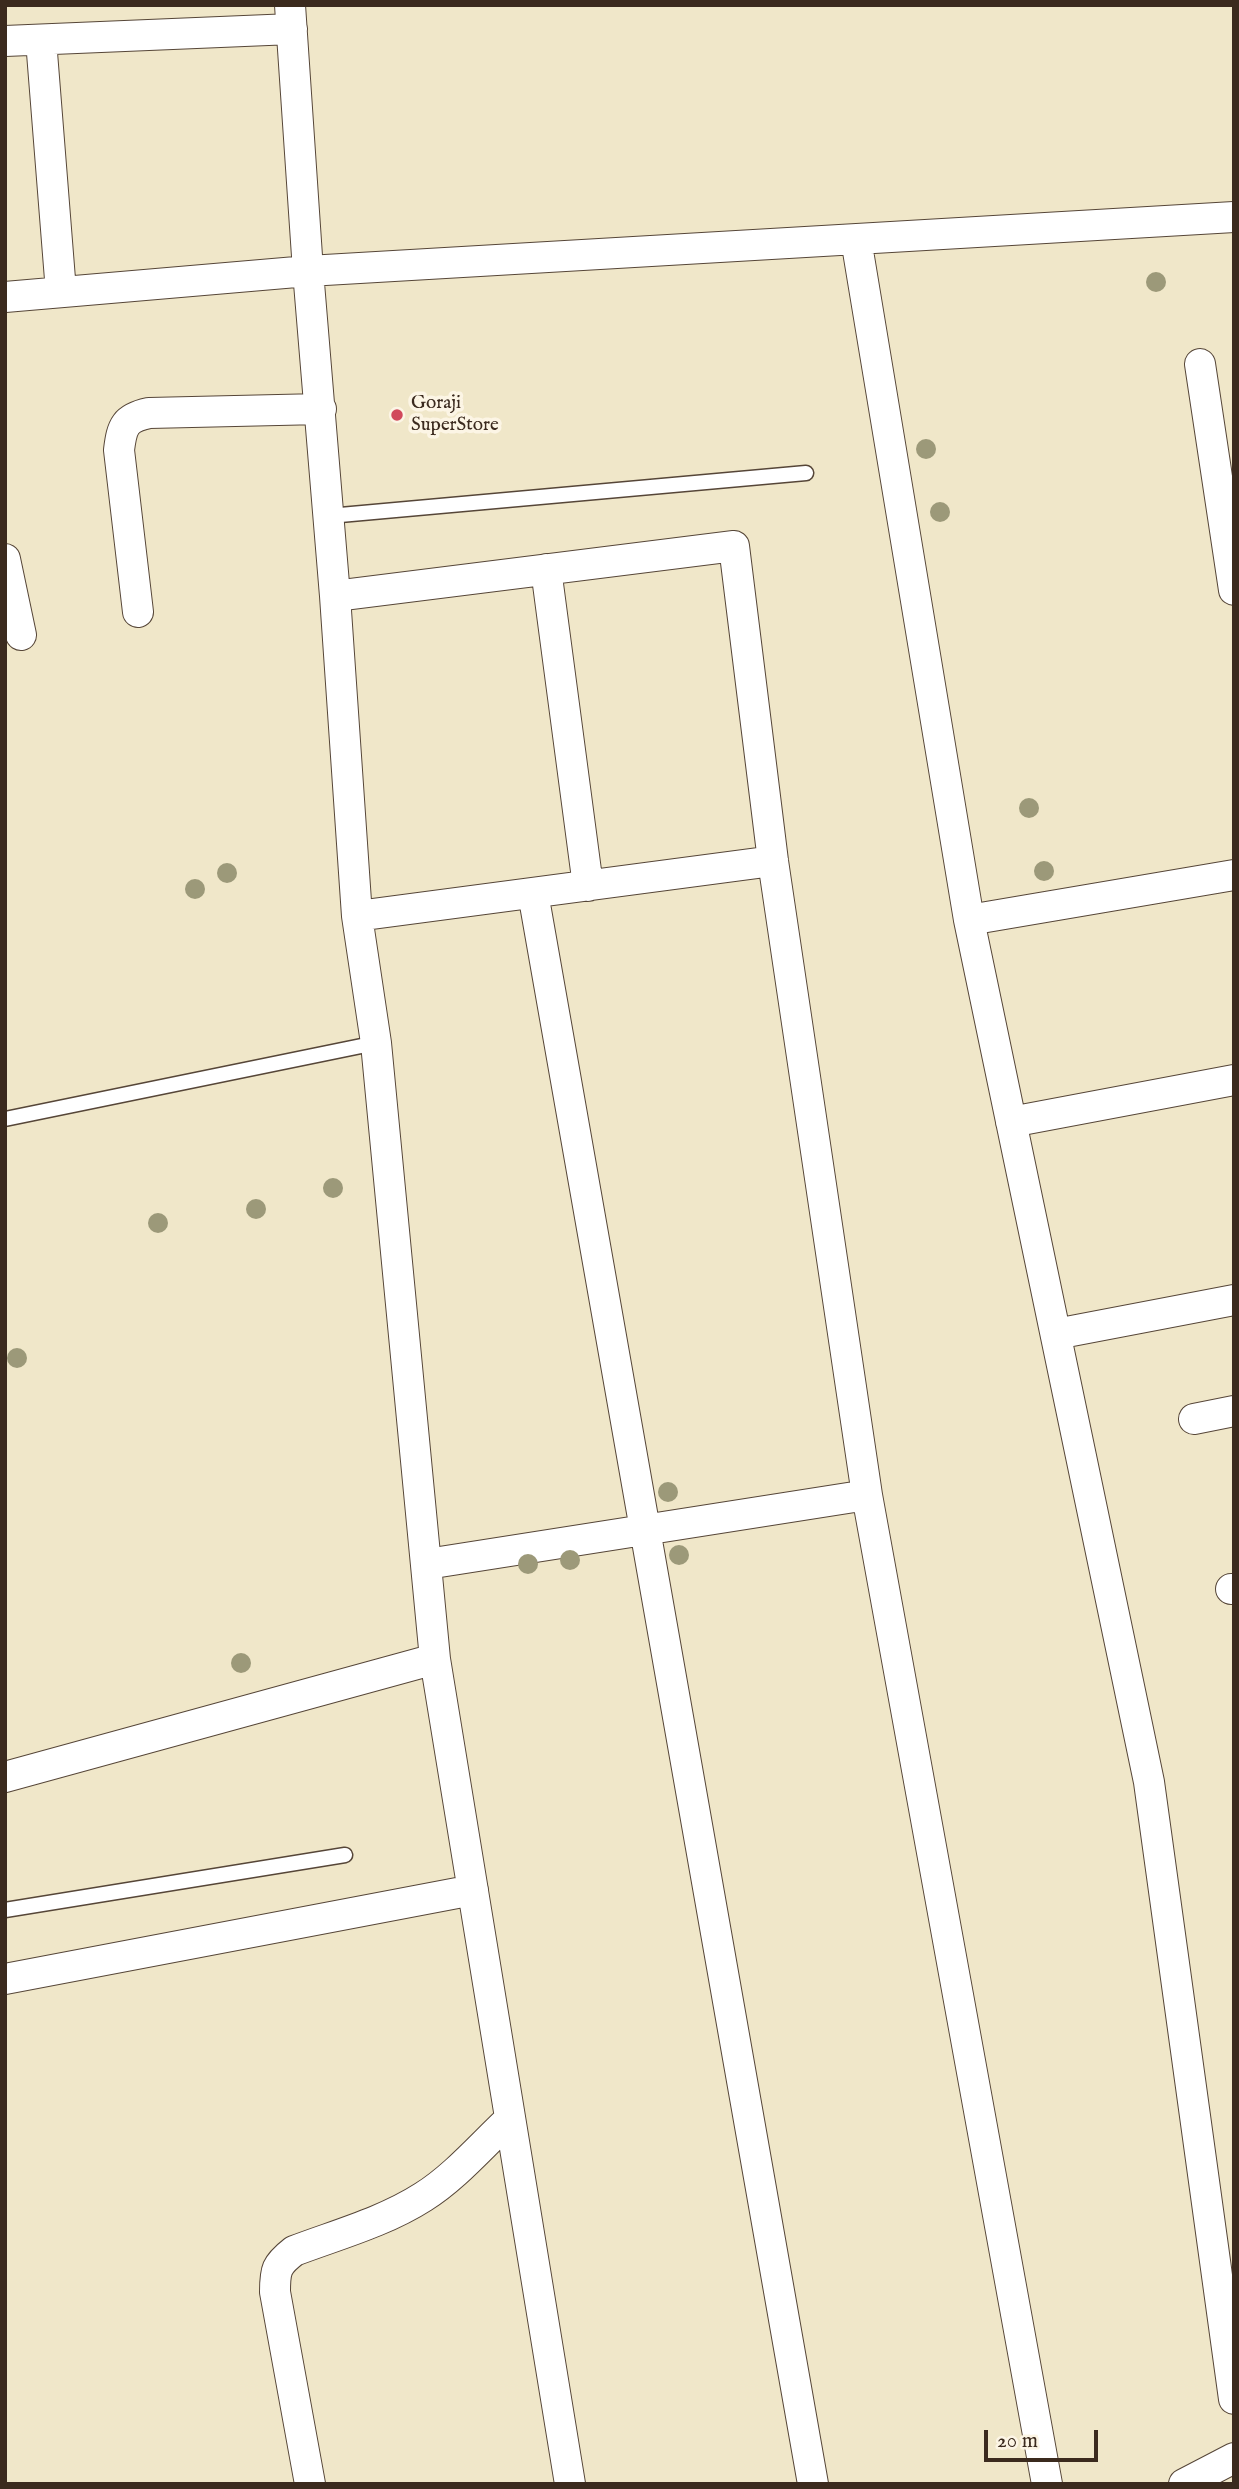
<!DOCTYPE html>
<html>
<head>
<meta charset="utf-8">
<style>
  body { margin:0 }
  #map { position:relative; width:1239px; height:2489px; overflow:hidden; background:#f0e7c9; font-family:"IM FELL English",serif }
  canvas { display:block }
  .frame { position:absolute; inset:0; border:7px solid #3b2a1e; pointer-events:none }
  .scale { position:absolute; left:984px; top:2430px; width:114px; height:32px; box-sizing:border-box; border:4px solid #3b2a1e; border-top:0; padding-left:9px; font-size:21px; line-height:24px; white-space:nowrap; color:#3b2a1e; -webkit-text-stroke:5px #fcf5e5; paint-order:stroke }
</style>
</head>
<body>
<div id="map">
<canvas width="1239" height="2489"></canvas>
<div class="frame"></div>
<div class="scale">20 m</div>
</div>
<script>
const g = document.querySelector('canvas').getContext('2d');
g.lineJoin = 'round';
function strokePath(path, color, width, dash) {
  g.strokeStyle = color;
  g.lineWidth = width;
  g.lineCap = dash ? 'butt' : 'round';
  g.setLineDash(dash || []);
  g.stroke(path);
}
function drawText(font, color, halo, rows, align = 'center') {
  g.font = font + ' "IM FELL English",serif';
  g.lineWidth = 7;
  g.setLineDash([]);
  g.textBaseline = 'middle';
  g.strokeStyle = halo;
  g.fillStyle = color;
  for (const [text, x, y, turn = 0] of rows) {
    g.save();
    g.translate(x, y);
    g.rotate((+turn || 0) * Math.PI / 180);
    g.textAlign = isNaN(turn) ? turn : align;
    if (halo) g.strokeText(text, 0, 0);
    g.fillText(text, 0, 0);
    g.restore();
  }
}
const service = new Path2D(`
  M 329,516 L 806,473
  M 5,1119 L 376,1043
  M 5,1910 L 345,1855`);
const minor = new Path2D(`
  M 290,5 L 308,271 L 335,596 L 357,916 L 376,1043 L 435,1659 L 570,2484
  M 41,40 L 61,292
  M 5,41 L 292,29
  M 856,239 L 969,920 L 1149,1782 L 1234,2399
  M 5,297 L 308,271 L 1234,217
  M 1200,364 L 1234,590
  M 5,559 L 21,635
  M 546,569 L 588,886
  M 335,596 L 734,546 L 773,861 L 867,1495 L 1047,2484
  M 138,612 L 119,450 C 122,426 125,418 149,413 L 321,409
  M 533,893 L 813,2484
  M 357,916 L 773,861
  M 969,920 L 1234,875
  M 1011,1122 L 1234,1080
  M 1056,1334 L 1234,1300
  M 1194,1419 L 1234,1411
  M 427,1564 L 867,1495
  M 1231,1589 L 1234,1589
  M 5,1777 L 435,1659
  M 5,1979 L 473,1890
  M 310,2484 L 275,2292 C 275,2270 276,2265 294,2251 C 336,2235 384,2222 423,2197 C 455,2177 482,2145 510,2119
  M 1184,2484 L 1234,2458`);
const trees = [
  [1156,282],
  [926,449],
  [940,512],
  [1029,808],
  [1044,871],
  [227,873],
  [195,889],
  [333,1188],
  [256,1209],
  [158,1223],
  [17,1358],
  [668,1492],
  [679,1555],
  [570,1560],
  [528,1564],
  [241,1663]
];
const markers = [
  [397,415,7,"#d1495b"]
];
const poiNames = [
  ["Goraji",411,404],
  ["SuperStore",411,426]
];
strokePath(service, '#564638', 17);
strokePath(minor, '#564638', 32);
strokePath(service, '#fff', 14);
strokePath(minor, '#fff', 30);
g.fillStyle = '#9c9979';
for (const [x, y] of trees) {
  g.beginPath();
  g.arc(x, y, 10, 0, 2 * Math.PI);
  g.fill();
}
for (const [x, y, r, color] of markers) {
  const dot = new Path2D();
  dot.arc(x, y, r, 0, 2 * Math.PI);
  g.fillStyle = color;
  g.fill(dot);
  strokePath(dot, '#fcf5e5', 2.5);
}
drawText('19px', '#3b2a1e', '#fcf5e5', poiNames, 'left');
</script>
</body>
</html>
